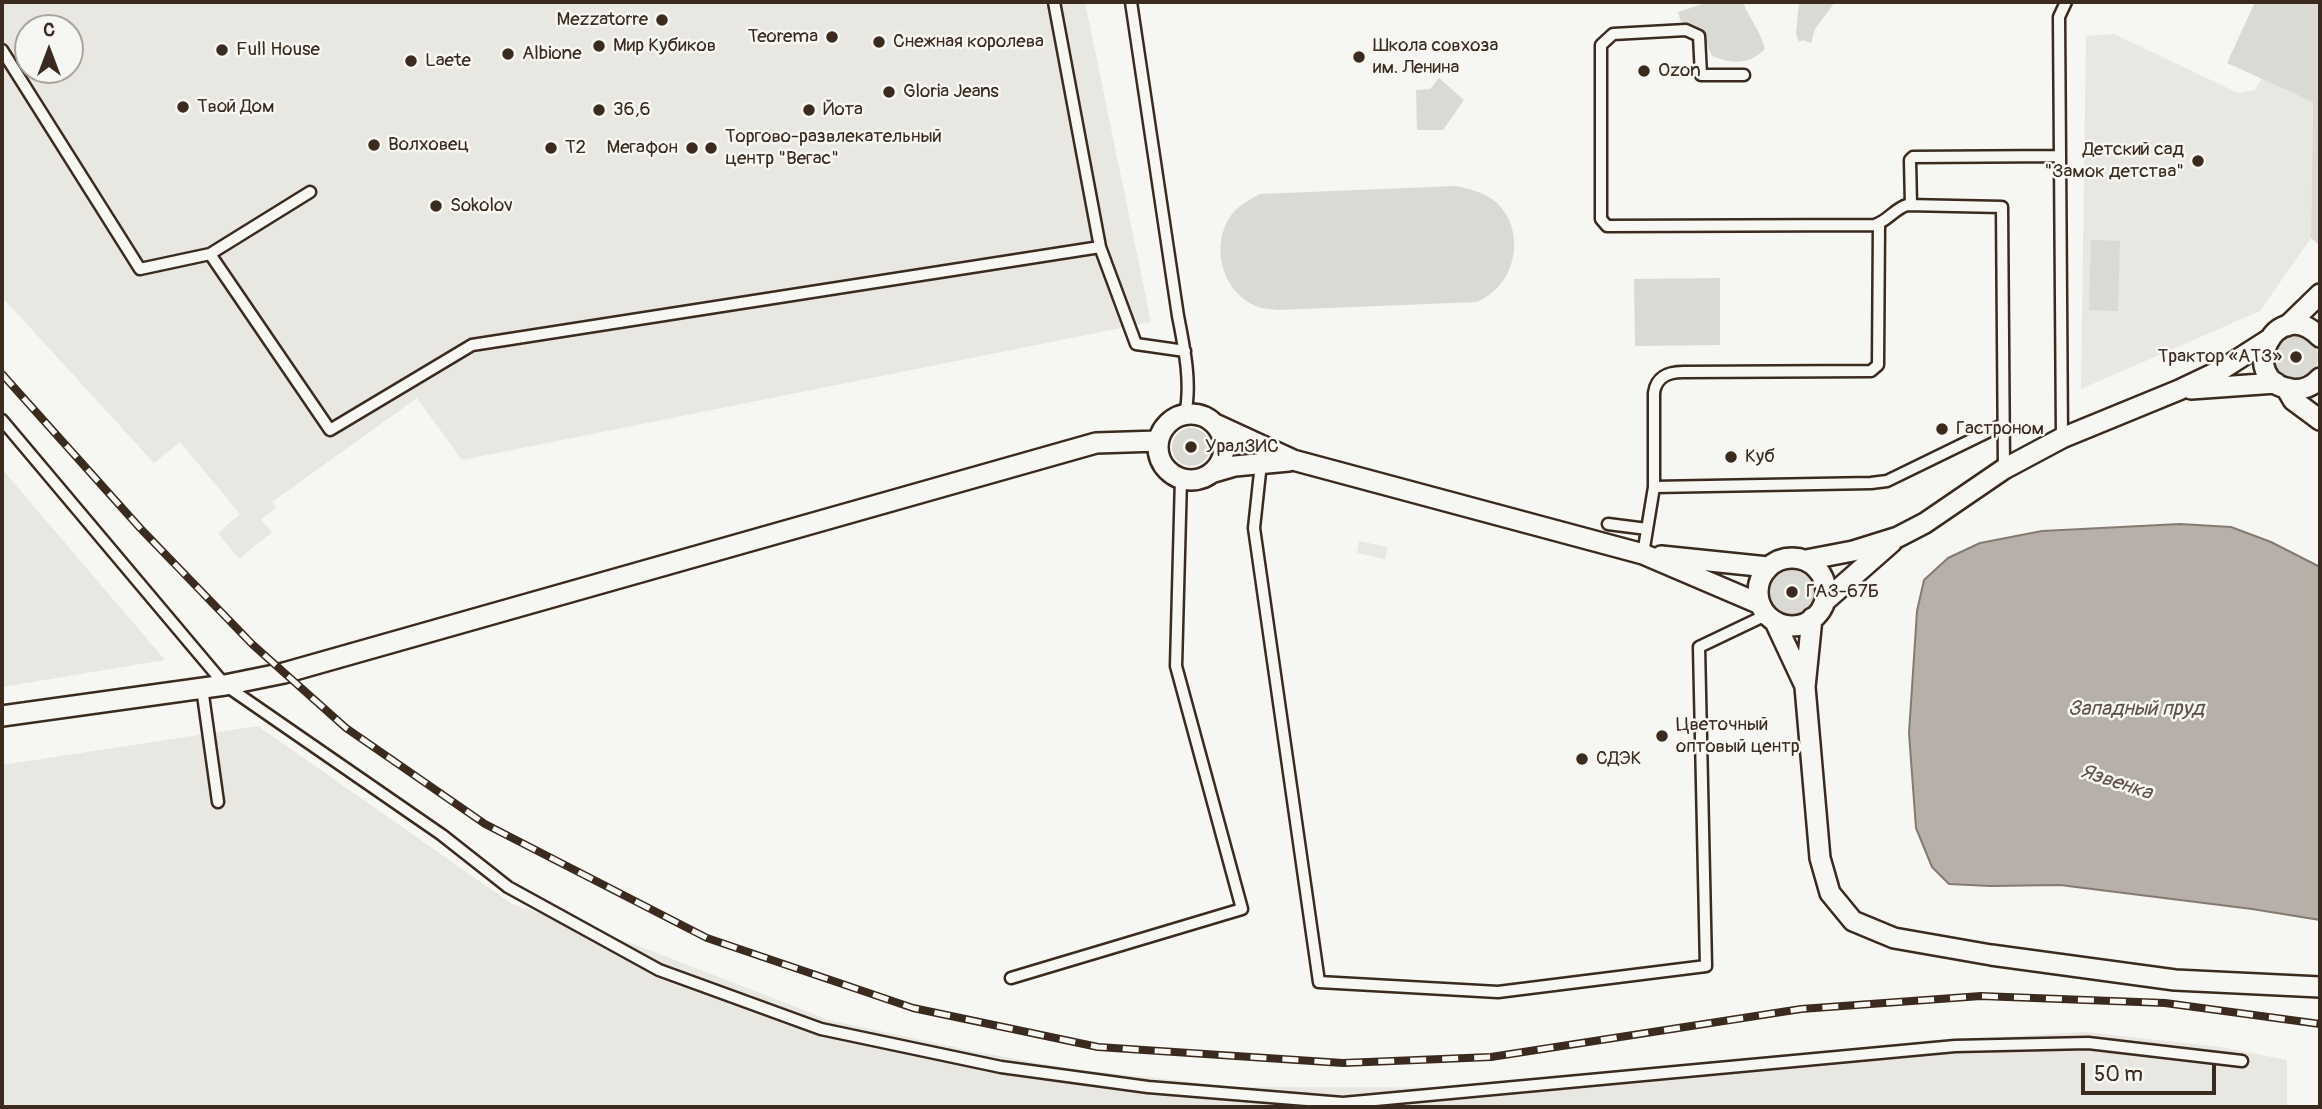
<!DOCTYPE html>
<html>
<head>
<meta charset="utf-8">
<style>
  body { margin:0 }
  #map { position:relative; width:2322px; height:1109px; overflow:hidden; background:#f6f6f2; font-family:Pangolin,sans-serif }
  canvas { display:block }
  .frame { position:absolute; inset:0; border:4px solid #3b2a1e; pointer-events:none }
  .north { position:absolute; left:14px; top:14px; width:70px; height:70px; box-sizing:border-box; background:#f6f6f2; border:2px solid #aba49d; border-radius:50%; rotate:0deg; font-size:19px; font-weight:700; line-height:28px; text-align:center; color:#3b2a1e }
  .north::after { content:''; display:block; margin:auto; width:24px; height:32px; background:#3b2a1e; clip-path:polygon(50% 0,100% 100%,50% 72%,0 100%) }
  .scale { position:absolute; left:2081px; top:1063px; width:135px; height:32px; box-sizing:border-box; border:4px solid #3b2a1e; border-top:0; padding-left:9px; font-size:21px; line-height:24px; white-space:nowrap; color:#3b2a1e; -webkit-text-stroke:5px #f6f6f2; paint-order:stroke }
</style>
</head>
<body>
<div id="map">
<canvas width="2322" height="1109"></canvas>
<div class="frame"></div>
<div class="north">С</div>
<div class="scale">50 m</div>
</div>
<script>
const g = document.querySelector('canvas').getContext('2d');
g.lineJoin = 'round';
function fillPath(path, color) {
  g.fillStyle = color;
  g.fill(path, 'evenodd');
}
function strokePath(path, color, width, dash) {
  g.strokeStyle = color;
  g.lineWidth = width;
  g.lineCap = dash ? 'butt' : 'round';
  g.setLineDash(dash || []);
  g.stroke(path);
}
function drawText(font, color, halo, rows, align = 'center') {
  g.font = font + ' Pangolin,sans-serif';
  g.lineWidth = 5;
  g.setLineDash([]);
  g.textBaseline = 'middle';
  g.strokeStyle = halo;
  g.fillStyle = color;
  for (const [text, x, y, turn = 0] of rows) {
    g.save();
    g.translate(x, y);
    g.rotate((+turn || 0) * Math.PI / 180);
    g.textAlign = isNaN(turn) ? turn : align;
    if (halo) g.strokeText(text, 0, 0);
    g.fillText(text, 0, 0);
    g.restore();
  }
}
const built = new Path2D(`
  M 2,2 L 1085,2 L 1151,322 L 462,460 L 417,398 L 272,502 L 276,507 L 261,520 L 272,532 L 239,559 L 218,533 L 240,514 L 180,442 L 154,463 L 2,297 ZM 28,28 L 70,28 L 70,70 L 28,70 Z
  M 2114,34 L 2238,93 L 2255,90 L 2263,76 L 2313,99 L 2311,238 L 2260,311 L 2081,389 L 2086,36 Z
  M 2,469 L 153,646 L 165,660 L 2,687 Z
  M 1359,541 L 1388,547 L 1385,559 L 1357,553 Z
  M 258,726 L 512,904 L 639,946 L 829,1020 L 972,1051 L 1073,1069 L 1237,1087 L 1580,1088 L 1981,1038 L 2086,1032 L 2220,1047 L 2287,1060 L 2287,1107 L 2,1107 L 2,765 Z`);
const green = new Path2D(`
  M 1709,2 L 1743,2 C 1749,18 1761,32 1765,49 C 1749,65 1732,64 1712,56 C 1704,37 1700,30 1681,22 L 1678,12 Z
  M 1799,2 L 1835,2 L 1815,29 L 1811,43 L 1803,40 L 1799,42 L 1796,34 Z
  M 2255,2 L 2320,2 L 2320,246 L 2311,238 L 2313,102 L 2227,63 Z
  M 1439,78 L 1464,100 L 1443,130 L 1417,130 L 1416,90 L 1430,89 Z
  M 1456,186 C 1469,189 1480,191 1492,199 C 1521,220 1521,266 1495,290 C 1490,295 1483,299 1477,302 L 1278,310 C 1273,309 1266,309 1261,308 C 1224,296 1209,249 1230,217 C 1237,206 1249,200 1260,194 Z
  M 2091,240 L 2120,241 L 2118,311 L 2089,310 Z
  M 1720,278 L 1720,345 L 1635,346 L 1634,279 Z
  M2272 357a23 23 0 1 1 46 0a23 23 0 1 1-46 0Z
  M1172 447a19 19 0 1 1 38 0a19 19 0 1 1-38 0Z
  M1769 593a23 23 0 1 1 46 0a23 23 0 1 1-46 0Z`);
const water = new Path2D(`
  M 2180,524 L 2231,527 L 2271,542 L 2320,567 L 2320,920 L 2252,909 L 2060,885 L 1990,886 L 1949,884 L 1932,867 L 1916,828 L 1909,733 L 1917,611 L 1924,580 L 1948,558 L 1980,543 L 2042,531 Z`);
const lane = new Path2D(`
  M 1054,2 L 1100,247 L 1136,344 L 1185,351
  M 1131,2 L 1178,316 C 1184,347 1192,383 1185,414
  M 2,50 L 140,269 L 210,254 L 310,192
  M 1744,75 L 1701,75 L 1699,36 L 1686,30 L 1613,34 L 1601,45 L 1601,219 L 1607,226 L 1874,225 C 1887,222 1894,209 1907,205 L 2002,207 L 2004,469
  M 1911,205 L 1910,160 L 1913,157 L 2060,156
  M 210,254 L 330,430 L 472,345 L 1100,247
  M 2,420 L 225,685 L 442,835 L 508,887 L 659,970 L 821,1029 L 1001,1067 L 1148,1087 L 1343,1103 L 1955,1046 L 2088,1043 L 2242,1061
  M 2062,438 L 2059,17 L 2066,2
  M 1261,463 L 1254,528 L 1319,982 L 1498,992 L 1706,966 L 1699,647 L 1766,615
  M 1654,487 L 1871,483 L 1887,481 L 2004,424
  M 1608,524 L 1647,529
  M 1643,554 L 1654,487 L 1654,393 C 1656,377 1668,372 1683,372 L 1871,371 L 1878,365 L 1879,225
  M 202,688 L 218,802
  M 1011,978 L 1242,909 L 1176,666 L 1181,478`);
const street = new Path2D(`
  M 2287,326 L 2320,294
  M 2320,337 C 2275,292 2235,381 2291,389 C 2302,391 2313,386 2320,378
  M 2286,388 L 2293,400 L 2320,420
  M 2191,389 L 2276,383
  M1158 447a33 33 0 1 1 66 0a33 33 0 1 1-66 0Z
  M 1217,425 L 1293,460 L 1643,554 L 1760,604
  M 1211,473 L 1235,466 L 1289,461
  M 1661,556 L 1768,567
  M1758 592a34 34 0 1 1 68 0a34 34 0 1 1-68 0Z
  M 1806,560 L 1853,551 L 1898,537 L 1925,523 L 2004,469 L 2062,438 L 2179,390 L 2221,370 L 2268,340
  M 1825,601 L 1892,542
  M 1812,618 L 1805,687 L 1820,858 L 1830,893 L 1853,921 L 1894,938 L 1991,955 L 2175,980 L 2320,987
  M 1775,622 L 1805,686
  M 2,716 L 225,685 L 284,673 L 1096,443 L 1158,441`);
const rail = new Path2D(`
  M 2,374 L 140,528 L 252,644 L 346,728 L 485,824 L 707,938 L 913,1008 L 1098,1047 L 1343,1063 L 1491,1057 L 1801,1009 L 1981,996 L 2165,1003 L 2320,1024`);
const markers = [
  [662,20,7,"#3b2a1e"],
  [832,37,7,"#3b2a1e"],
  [879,42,7,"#3b2a1e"],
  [599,46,7,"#3b2a1e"],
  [222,50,7,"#3b2a1e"],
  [508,54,7,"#3b2a1e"],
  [1359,57,7,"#3b2a1e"],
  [411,61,7,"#3b2a1e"],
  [1644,71,7,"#3b2a1e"],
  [889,92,7,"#3b2a1e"],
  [183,107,7,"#3b2a1e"],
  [599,110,7,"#3b2a1e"],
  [809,110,7,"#3b2a1e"],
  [374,145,7,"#3b2a1e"],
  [551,148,7,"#3b2a1e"],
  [692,148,7,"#3b2a1e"],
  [711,148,7,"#3b2a1e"],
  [2198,161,7,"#3b2a1e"],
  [436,206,7,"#3b2a1e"],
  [2296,357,7,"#3b2a1e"],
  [1942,429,7,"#3b2a1e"],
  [1191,447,7,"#3b2a1e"],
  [1731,457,7,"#3b2a1e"],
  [1792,592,7,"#3b2a1e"],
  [1662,736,7,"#3b2a1e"],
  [1582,759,7,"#3b2a1e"]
];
const poiNames = [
  ["Mezzatorre",648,20,"right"],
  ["Teorema",818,37,"right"],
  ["Снежная королева",893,42],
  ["Мир Кубиков",613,46],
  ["Школа совхоза",1373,46],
  ["им. Ленина",1373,68],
  ["Full House",236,50],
  ["Albione",522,54],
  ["Laete",425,61],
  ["Ozon",1658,71],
  ["Gloria Jeans",903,92],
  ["Твой Дом",197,107],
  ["36,6",613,110],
  ["Йота",823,110],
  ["Торгово-развлекательный",725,137],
  ["центр \"Вегас\"",725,159],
  ["Волховец",388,145],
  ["T2",565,148],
  ["Мегафон",678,148,"right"],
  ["Детский сад",2184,150,"right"],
  ["\"Замок детства\"",2184,172,"right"],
  ["Sokolov",450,206],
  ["Трактор «АТЗ»",2282,357,"right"],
  ["Гастроном",1956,429],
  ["УралЗИС",1205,447],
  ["Куб",1745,457],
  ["ГАЗ-67Б",1806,592],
  ["Цветочный",1676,725],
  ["оптовый центр",1676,747],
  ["СДЭК",1596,759]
];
const waterNames = [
  ["Западный пруд",2136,710],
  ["Язвенка",2116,783,18]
];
fillPath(built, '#e8e7e2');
fillPath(green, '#dad9d3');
fillPath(water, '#b6b0a9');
strokePath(water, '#857a71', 2);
strokePath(lane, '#3b2a1e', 15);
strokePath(street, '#3b2a1e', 24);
strokePath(lane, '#f6f6f2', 10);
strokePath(street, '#f6f6f2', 19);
strokePath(rail, '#3b2a1e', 8);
strokePath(rail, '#f6f6f2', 5, [16]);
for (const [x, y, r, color] of markers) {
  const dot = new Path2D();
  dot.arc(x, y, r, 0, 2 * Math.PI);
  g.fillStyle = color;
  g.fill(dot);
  strokePath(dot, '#f6f6f2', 2.5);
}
drawText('19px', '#3b2a1e', '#f6f6f2', poiNames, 'left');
drawText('italic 21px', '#605248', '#f6f6f2', waterNames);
</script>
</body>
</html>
